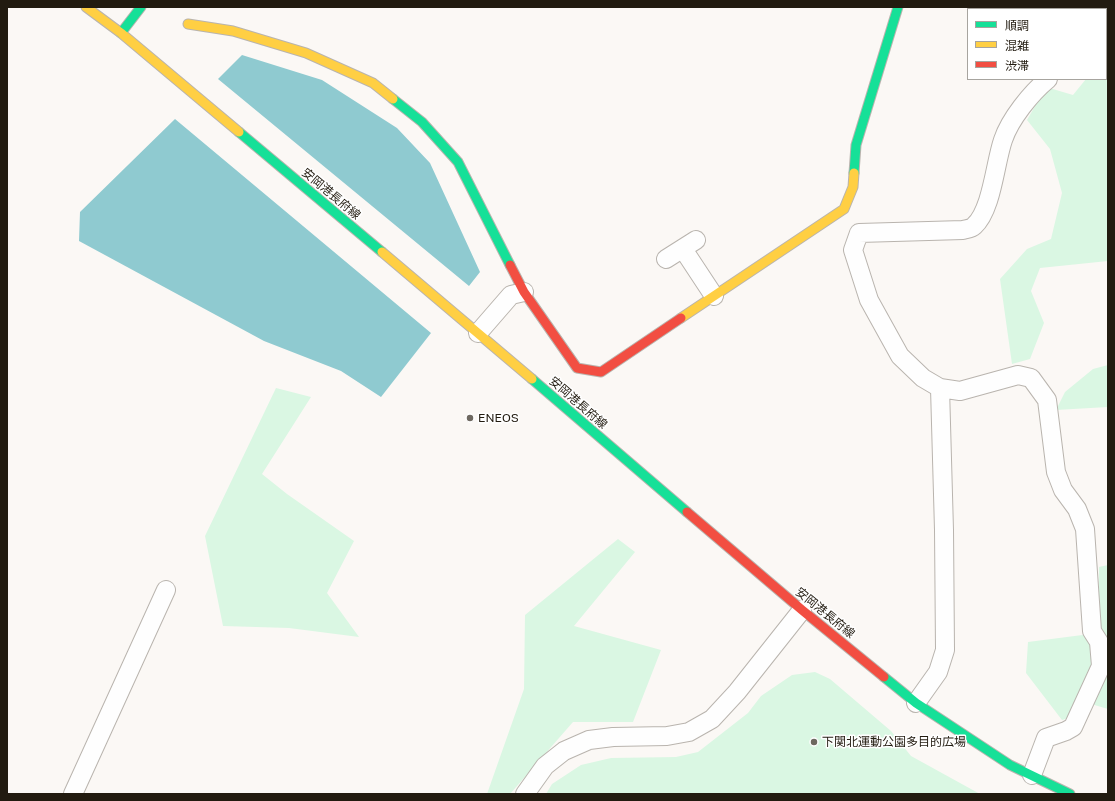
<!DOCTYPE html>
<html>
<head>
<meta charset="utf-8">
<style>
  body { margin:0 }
  #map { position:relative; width:1115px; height:801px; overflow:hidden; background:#fbf8f5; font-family:"Public Sans","Noto Sans JP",sans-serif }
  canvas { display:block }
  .frame { position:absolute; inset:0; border:8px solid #221b10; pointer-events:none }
  .legend { position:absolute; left:967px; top:8px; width:140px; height:72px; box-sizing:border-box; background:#fff; border:1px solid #a7a49f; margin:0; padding:5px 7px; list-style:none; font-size:12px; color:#221b10 }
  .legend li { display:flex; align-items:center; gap:8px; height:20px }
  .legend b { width:20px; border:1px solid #a7a49f }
</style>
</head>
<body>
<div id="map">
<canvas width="1115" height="801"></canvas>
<div class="frame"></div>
<ul class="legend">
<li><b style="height:5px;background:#16e098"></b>順調</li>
<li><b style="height:5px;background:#ffcf43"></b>混雑</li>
<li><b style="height:5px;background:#f24e42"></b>渋滞</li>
</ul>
</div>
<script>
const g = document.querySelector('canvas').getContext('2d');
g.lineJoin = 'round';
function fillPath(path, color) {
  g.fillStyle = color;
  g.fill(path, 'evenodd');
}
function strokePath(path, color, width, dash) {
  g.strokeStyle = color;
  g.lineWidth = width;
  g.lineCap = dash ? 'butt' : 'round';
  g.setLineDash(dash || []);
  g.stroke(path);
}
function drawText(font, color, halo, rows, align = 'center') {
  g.font = font + ' "Public Sans","Noto Sans JP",sans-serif';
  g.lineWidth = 3;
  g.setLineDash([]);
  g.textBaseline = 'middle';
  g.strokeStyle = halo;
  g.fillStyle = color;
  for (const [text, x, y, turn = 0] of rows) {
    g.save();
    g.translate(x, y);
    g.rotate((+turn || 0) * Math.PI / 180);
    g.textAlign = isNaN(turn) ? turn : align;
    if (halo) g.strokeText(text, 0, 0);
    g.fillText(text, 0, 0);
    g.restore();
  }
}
const green = new Path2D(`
  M 1108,44 L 1108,261 L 1040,268 L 1031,291 L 1044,323 L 1030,359 L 1012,364 L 1000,279 L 1027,249 L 1051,239 L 1062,193 L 1050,149 L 1027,120 L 1046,87 L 1073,95 L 1086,79 L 1106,79 L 1106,49 Z
  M 1108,365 L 1108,407 L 1056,410 L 1065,392 L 1093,369 Z
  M 276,388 L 311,397 L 262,474 L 287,494 L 354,541 L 327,593 L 359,637 L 289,628 L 223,626 L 205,536 Z
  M 618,539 L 635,552 L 574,626 L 661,650 L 633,722 L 573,722 L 510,794 L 487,794 L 524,689 L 525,615 Z
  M 1108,565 L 1108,709 L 1081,701 L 1075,716 L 1062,720 L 1026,673 L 1028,642 L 1098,633 L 1099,567 Z
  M 815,672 L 830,679 L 891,731 L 911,756 L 980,794 L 546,794 L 552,784 L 581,765 L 611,758 L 676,757 L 698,752 L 748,713 L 761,696 L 792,675 Z`);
const water = new Path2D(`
  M 242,55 L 322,80 L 397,128 L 430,163 L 480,272 L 469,286 L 218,79 Z
  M 175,119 L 431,333 L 381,397 L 341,371 L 264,341 L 79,241 L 80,212 Z`);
const street = new Path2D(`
  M 1106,32 L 1108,30
  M 859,233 L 853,250 L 869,300 L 900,356 L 923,378 L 940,388 L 960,391 L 1018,375 L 1031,378 L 1047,400 L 1056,472 L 1063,490 L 1077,509 L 1085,529 L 1092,631 L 1099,642 L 1101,666 L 1073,727 L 1066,731 L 1046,738 L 1032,775
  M 859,233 L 963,230 C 966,229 971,229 974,226 C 992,210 995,163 1003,140 C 1010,119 1031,93 1048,79
  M 683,249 L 714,296
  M 666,259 L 696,240
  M 478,333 L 511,295 L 524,292
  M 916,703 L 938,672 L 945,650 L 944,530 L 940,388
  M 73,794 L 166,590
  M 525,794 L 545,766 L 564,751 L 589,740 L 613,737 L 667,736 L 689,732 L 712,719 L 737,692 L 802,610`);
const fast = new Path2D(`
  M 121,33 L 141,7
  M 393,99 L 422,122 L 458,162 L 510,265
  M 239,132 L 382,252
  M 854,173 L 856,145 L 898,7
  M 532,379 L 687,512
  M 884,677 L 916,703 L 1010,765 L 1070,794`);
const slow = new Path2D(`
  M 86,7 L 121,33 L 239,132
  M 188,24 L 233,31 L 306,53 L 373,83 L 393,99
  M 382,252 L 532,379
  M 681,318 L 844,209 L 853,187 L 854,173`);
const jam = new Path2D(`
  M 510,265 L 524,292 L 577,368 L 601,372 L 681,318
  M 687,512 L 802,610 L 884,677`);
const markers = [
  [470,418,4,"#6e6860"],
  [814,742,4,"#6e6860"]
];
const streetNames = [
  ["安岡港長府線",331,194,40],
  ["安岡港長府線",578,403,41],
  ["安岡港長府線",825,613,39]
];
const poiNames = [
  ["ENEOS",478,418],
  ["下関北運動公園多目的広場",822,742]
];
fillPath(green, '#daf7e3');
fillPath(water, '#8fcad0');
strokePath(street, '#b9b4ae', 20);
strokePath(fast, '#b9b4ae', 11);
strokePath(slow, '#b9b4ae', 11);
strokePath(jam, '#b9b4ae', 11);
strokePath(street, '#fefefe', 18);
strokePath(fast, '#16e098', 9);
strokePath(slow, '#ffcf43', 9);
strokePath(jam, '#f24e42', 9);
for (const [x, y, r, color] of markers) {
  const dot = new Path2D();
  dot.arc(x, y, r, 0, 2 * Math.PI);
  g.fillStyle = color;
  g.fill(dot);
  strokePath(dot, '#fff', 1.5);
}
drawText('12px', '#221b10', '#fff', streetNames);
drawText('12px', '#221b10', '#fff', poiNames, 'left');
</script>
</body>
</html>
